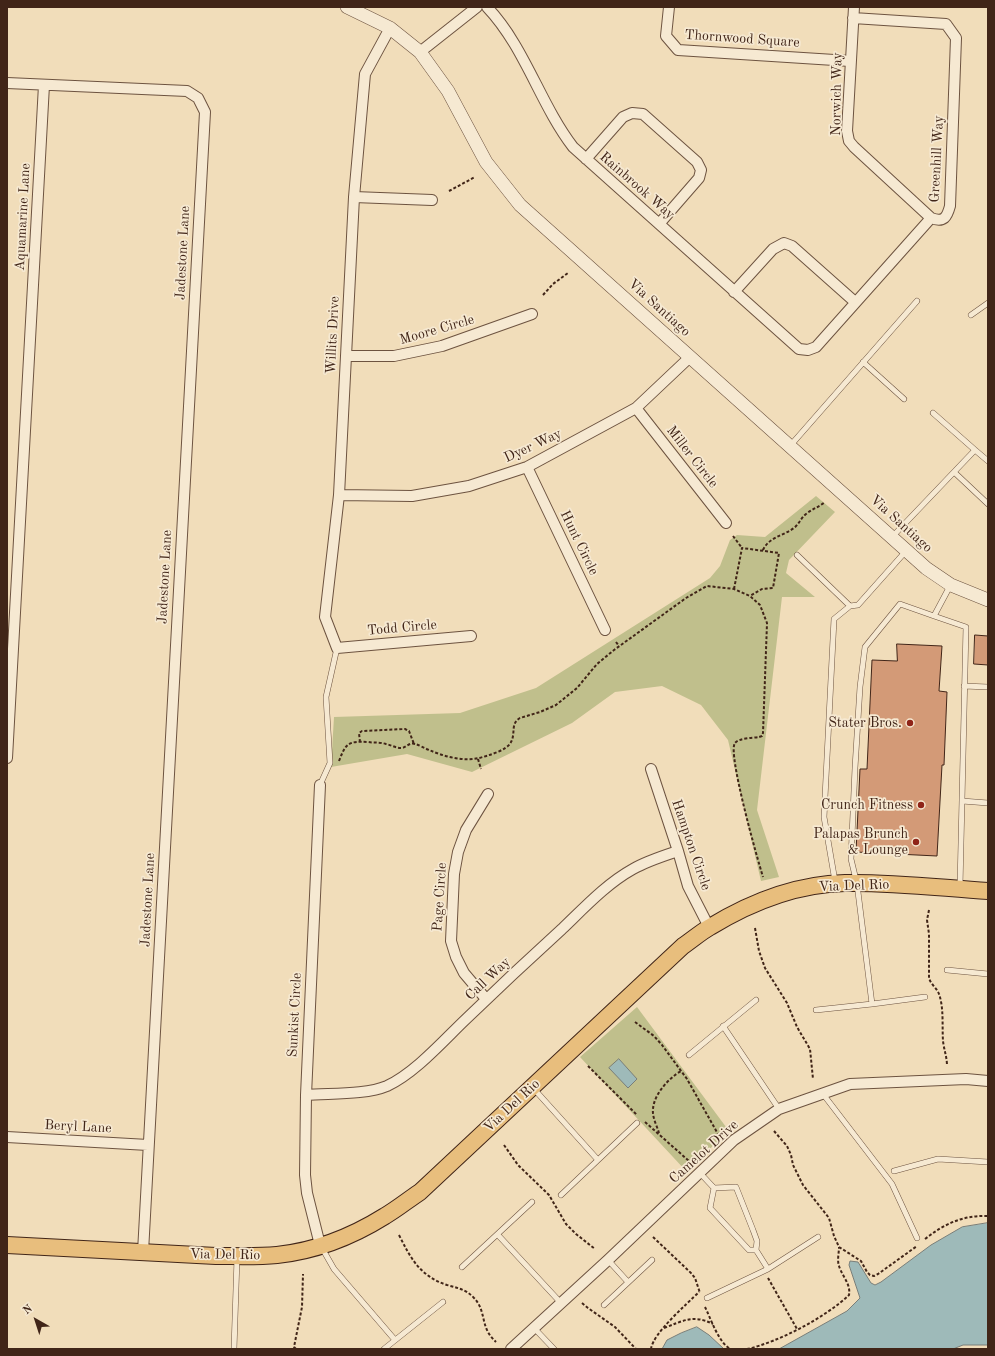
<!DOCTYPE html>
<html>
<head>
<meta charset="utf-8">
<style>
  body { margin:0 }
  #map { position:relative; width:995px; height:1356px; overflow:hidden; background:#f1ddba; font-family:"Old Standard TT",serif }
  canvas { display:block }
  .frame { position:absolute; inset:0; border:8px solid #412518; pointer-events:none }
  .north { position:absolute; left:16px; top:1300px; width:40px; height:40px; -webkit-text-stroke:3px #f6e9d2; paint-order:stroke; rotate:321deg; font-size:11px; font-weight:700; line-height:16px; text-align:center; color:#412518 }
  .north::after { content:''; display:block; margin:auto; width:14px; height:18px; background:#412518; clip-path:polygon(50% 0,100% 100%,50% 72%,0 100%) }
</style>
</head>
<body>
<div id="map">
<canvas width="995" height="1356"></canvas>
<div class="frame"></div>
<div class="north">N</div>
</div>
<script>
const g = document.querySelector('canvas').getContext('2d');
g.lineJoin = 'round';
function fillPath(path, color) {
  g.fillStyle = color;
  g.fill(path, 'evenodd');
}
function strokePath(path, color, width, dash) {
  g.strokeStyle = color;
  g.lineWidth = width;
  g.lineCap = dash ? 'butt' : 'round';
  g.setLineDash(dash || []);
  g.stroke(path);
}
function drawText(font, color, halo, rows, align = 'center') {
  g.font = font + ' "Old Standard TT",serif';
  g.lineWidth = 3.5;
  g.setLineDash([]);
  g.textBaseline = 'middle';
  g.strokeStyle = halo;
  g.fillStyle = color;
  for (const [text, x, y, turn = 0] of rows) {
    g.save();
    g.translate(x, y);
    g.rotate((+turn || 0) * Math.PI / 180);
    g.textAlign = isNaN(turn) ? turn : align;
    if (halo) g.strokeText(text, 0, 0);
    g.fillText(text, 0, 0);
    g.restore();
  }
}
const green = new Path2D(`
  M 816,496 L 835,512 L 789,560 L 786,573 L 815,597 L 782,597 L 757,810 L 779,877 L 761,881 L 728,740 L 701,705 L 662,686 L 615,692 L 572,723 L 472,772 L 407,754 L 331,767 L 334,717 L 460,713 L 536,688 L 710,578 L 720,566 L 730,540 L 737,535 L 765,537 Z
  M 637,1007 L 729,1131 L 686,1171 L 580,1057 Z`);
const water = new Path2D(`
  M 619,1059 L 637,1079 L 628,1088 L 609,1068 Z
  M 988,1223 L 988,1345 L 963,1345 L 953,1349 L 779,1349 L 847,1311 L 860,1298 L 849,1265 L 850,1261 L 858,1262 L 871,1283 L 875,1285 L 881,1282 L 931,1245 L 962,1227 Z
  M 697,1327 L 709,1335 L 724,1349 L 662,1349 L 667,1340 L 681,1333 Z`);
const building = new Path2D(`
  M 975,635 L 988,636 L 988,665 L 974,664 Z
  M 897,644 L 942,646 L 939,691 L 947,692 L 944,765 L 942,765 L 937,856 L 856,852 L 860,769 L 867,769 L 872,660 L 897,661 Z`);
const path = new Path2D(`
  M 449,191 L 475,177
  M 543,295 L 553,284 L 568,273
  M 733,536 L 742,548
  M 763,550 C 769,537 783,536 794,528 C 799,524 801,518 806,514 C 812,509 819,507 825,502
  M 734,589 L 742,548 L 779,553 L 773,588 L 762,589 L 750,596
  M 616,642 L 619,646
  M 360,742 L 359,733 L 362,731 L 405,729 L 409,731 L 414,744
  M 478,759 L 481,769
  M 339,761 C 346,743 348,741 368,742 C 374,743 380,742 386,744 C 391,745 396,748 401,748 C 406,748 409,742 415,744 C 419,745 424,748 429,750 C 443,756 463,762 479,758 C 487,756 508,750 511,742 C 516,733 510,724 520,718 L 540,712 L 556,705 L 577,688 L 597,664 L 614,650 L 686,598 L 707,586 L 734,589 L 750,596 L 760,605 L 767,623 L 763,733 L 762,736 L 759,737 C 753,738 739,738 735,743 C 727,752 758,861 763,877
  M 929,910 L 927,920 L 929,934 L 929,978 C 931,985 937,988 939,994 C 944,1008 942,1026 943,1041 C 944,1050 947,1057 947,1066
  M 755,928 L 759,951 L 765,968 L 787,1003 L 797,1027 L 810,1049 L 813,1079
  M 635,1022 L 654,1036 L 662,1045 L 687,1079 L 718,1134
  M 588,1066 L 637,1115
  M 645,1122 L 689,1161
  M 774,1131 L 787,1146 L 791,1155 L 793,1165 L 803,1185 L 829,1218 L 834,1236 L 839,1247 L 861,1261 L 867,1272 L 870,1275 L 874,1276 L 878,1274 L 917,1246
  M 659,1133 C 657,1126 652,1117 653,1109 C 654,1094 669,1078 681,1071
  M 504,1145 L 518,1165 L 549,1195 L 566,1224 L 576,1234 L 595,1249
  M 399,1235 C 411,1259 420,1276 447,1285 C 457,1288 466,1289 474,1298 C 484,1308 482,1321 488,1332 C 490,1336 493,1339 496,1342
  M 653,1237 L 691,1273 L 695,1278 L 700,1293
  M 925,1239 C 944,1224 963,1215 988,1216
  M 768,1278 L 797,1329
  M 582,1303 L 588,1308 L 615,1327 L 636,1349
  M 705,1307 C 711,1319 719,1344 731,1349
  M 664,1328 C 683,1321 693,1314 713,1324
  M 296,1349 L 294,1347 L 302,1307 L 303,1274
  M 651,1349 C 653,1333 687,1304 699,1292
  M 747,1349 C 779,1342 826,1317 849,1295 C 851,1284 842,1276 839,1266 C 837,1260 839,1253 839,1247`);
const service = new Path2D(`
  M 971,315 L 988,303
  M 863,362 L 904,399
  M 790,446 L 917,301
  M 975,450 L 988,461
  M 954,472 L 988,504
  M 892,537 L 975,450 L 933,413
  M 797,555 L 850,606 L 834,619 L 824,817 L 835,881
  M 850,606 L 858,605 L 906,551
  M 934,616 L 966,627 L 960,886
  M 964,686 L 988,687
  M 320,785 L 330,763 L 326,697 L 337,648
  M 962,801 L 988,803
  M 947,970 L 988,974
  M 872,1004 L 857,884 L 851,859 L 855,768 L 860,687 L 865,647 L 900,604 L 934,616 L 950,586
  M 816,1010 L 872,1004 L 925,997
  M 723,1026 L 779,1109
  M 689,1055 L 756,1000
  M 534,1089 L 598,1160
  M 823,1094 L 892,1184 L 917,1238
  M 894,1171 L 938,1159 L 988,1162
  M 700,1173 L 714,1188 L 736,1187 L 753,1230 L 757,1241 L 756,1250 L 768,1269
  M 714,1188 L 710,1208 L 749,1250 L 756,1250
  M 561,1195 L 637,1123
  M 498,1235 L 561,1303
  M 322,1248 L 334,1269 L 395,1340
  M 608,1260 L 628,1282
  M 462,1267 L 532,1202
  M 707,1298 L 768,1269 L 818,1237
  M 604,1305 L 652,1260
  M 534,1328 L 554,1349
  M 234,1349 L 237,1258
  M 384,1349 L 443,1302`);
const minor = new Path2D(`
  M 487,7 C 525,47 540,104 573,147 L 799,349 L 808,350 L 816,347 L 931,218 C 944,223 947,217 950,206 L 956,38 L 946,24 L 853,18
  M 669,7 L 666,36 L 678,50 L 850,61
  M 854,7 L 847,131 L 849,141 L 854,147 L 931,218
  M 390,28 L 365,74 L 354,197 L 339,495 L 325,617 L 337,648 L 471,636
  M 420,52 L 477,7
  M 7,83 L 187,91 L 198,98 L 205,112 L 143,1252
  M 586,159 L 623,117 L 632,113 L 643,114 L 697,162 L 701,170 L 699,178 L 659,224
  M 354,197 L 432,200
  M 734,292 L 773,249 L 784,243 L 792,246 L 855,302
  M 346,356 L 394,356 L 442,346 L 532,314
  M 636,408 L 726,523
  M 527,467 L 605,630
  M 339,495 L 412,496 L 469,486 L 527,467 L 636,408 L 690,357
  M 7,758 L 44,85
  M 651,769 L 678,851 L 688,886 L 709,927
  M 320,785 L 306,1095 L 305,1175 L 307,1193 L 320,1245
  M 486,999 L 464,973 L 456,957 L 451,941 L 454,874 L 458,852 L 466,830 L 488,794
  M 306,1095 C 329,1093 366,1095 387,1086 C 415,1073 443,1041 465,1020 C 497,989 529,959 562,929 C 584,908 606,884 633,869 C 647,861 663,856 678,851
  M 7,1137 L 148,1145
  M 511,1349 L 608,1260 L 734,1140 L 779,1109 L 850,1084 L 966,1079 L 988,1081`);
const tertiary = new Path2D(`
  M 347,7 L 390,28 L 420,52 L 448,91 L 486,162 L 520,205 L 926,568 L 951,585 L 988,600`);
const primary = new Path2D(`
  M 7,1245 L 216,1256 C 236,1256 257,1257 277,1255 C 315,1251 353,1236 385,1216 C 397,1209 408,1200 420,1192 L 683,946 C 692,940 701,932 710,927 C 751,902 797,884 845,883 C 893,882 941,888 988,891`);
const markers = [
  [910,723,4,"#8f2418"],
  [921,805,4,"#8f2418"],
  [916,842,4,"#8f2418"]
];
const streetNames = [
  ["Thornwood Square",742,39,4],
  ["Norwich Way",837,94,-89],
  ["Greenhill Way",937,159,-87],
  ["Rainbrook Way",637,186,41],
  ["Aquamarine Lane",23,217,-87],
  ["Jadestone Lane",183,253,-87],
  ["Via Santiago",659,308,42],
  ["Moore Circle",437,330,-16],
  ["Willits Drive",333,335,-87],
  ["Dyer Way",533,446,-25],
  ["Miller Circle",692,457,52],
  ["Via Santiago",901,524,42],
  ["Hunt Circle",579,543,64],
  ["Jadestone Lane",165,577,-87],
  ["Todd Circle",402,628,-5],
  ["Hampton Circle",691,845,71],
  ["Via Del Rio",854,886,-2],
  ["Page Circle",440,897,-86],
  ["Jadestone Lane",148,900,-87],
  ["Call Way",488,979,-43],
  ["Sunkist Circle",295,1015,-87],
  ["Via Del Rio",512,1106,-43],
  ["Beryl Lane",78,1127,3],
  ["Camelot Drive",704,1152,-42],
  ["Via Del Rio",225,1255,1]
];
const poiNames = [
  ["Stater Bros.",902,723],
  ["Crunch Fitness",913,805],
  ["Palapas Brunch",908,834],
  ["& Lounge",908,850]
];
fillPath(green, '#c0bf8c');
fillPath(water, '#9ebab9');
strokePath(water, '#797e79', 1);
fillPath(building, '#d39a77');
strokePath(building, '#412518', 1);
strokePath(service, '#6d5340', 6);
strokePath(minor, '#6d5340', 12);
strokePath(tertiary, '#6d5340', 14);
strokePath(primary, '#412518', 18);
strokePath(path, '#412518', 2, [3, 2]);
strokePath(service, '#f6e9d2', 5);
strokePath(minor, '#f6e9d2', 10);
strokePath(tertiary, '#f6e9d2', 13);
strokePath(primary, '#e8be7d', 16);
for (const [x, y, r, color] of markers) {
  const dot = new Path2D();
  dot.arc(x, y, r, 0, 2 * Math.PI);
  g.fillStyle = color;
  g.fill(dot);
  strokePath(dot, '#f6e9d2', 1.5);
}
drawText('14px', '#412518', '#f6e9d2', streetNames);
drawText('14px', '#412518', '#f6e9d2', poiNames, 'right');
</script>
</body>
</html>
